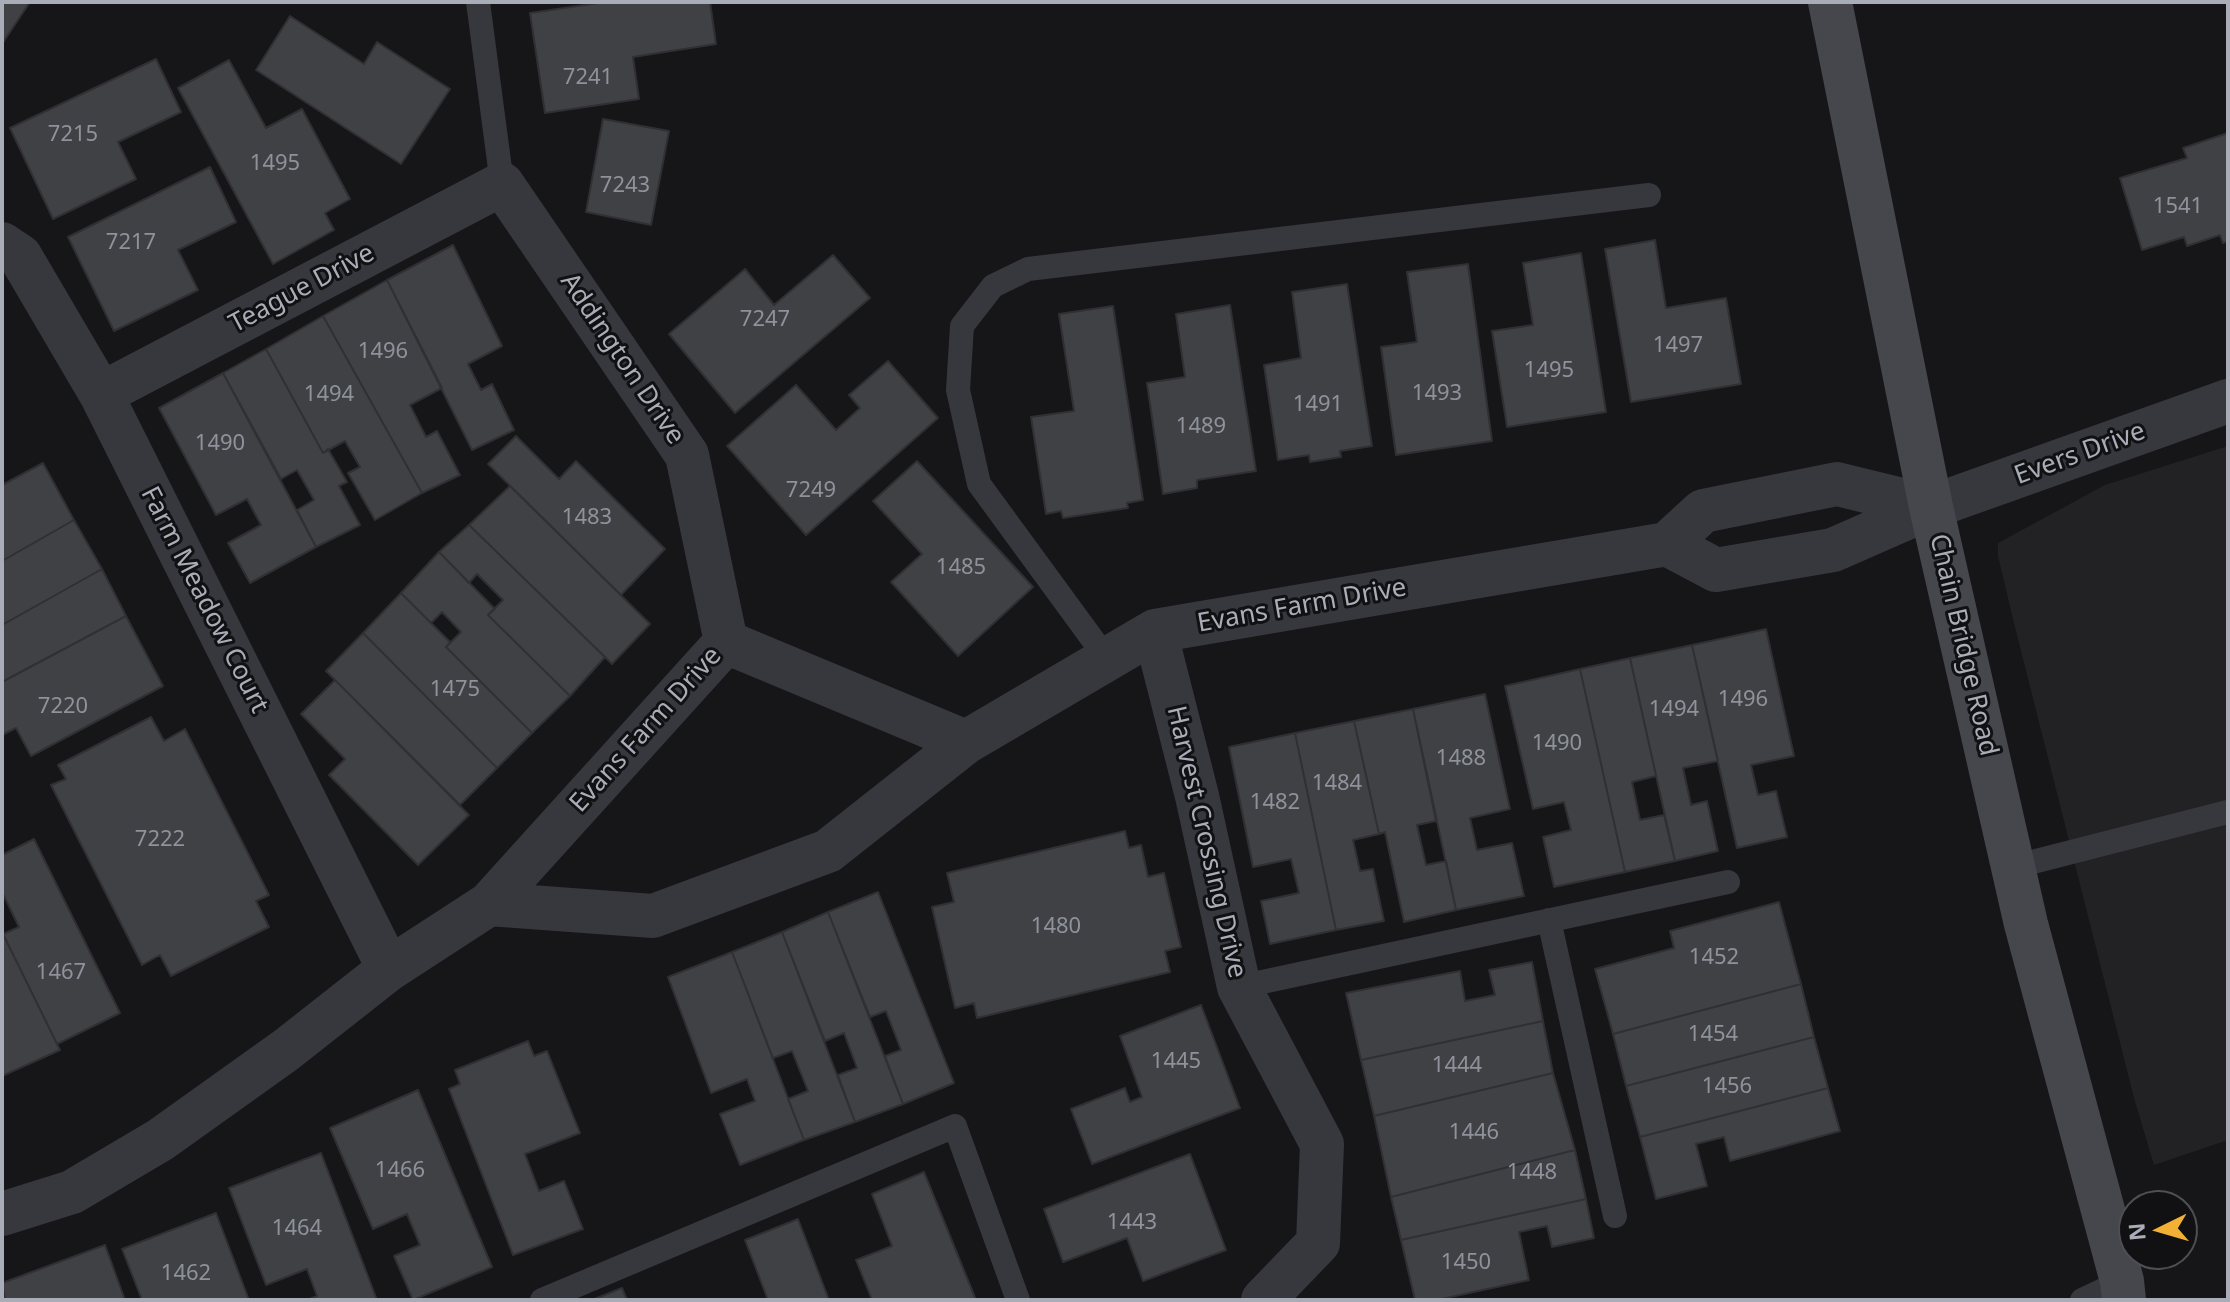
<!DOCTYPE html>
<html>
<head>
<meta charset="utf-8">
<style>
  body { margin:0 }
  #map { position:relative; width:2230px; height:1302px; overflow:hidden; background:#161618; font-family:"Noto Sans",sans-serif }
  canvas { display:block }
  .frame { position:absolute; inset:0; border:4px solid #a8adb8; pointer-events:none }
  .north { position:absolute; left:2118px; top:1190px; width:80px; height:80px; box-sizing:border-box; background:#111113; border:2px solid #4d4f55; border-radius:50%; rotate:265deg; font-size:22px; font-weight:700; line-height:32px; text-align:center; color:#a8adb8 }
  .north::after { content:''; display:block; margin:auto; width:28px; height:36px; background:#f2b134; clip-path:polygon(50% 0,100% 100%,50% 72%,0 100%) }
</style>
</head>
<body>
<div id="map">
<canvas width="2230" height="1302"></canvas>
<div class="frame"></div>
<div class="north">N</div>
</div>
<script>
const g = document.querySelector('canvas').getContext('2d');
g.lineJoin = 'round';
function fillPath(path, color) {
  g.fillStyle = color;
  g.fill(path, 'evenodd');
}
function strokePath(path, color, width, dash) {
  g.strokeStyle = color;
  g.lineWidth = width;
  g.lineCap = dash ? 'butt' : 'round';
  g.setLineDash(dash || []);
  g.stroke(path);
}
function drawText(font, color, halo, rows, align = 'center') {
  g.font = font + ' "Noto Sans",sans-serif';
  g.lineWidth = 6;
  g.setLineDash([]);
  g.textBaseline = 'middle';
  g.strokeStyle = halo;
  g.fillStyle = color;
  for (const [text, x, y, turn = 0] of rows) {
    g.save();
    g.translate(x, y);
    g.rotate((+turn || 0) * Math.PI / 180);
    g.textAlign = isNaN(turn) ? turn : align;
    if (halo) g.strokeText(text, 0, 0);
    g.fillText(text, 0, 0);
    g.restore();
  }
}
const built = new Path2D(`
  M 2228,446 L 2228,1140 L 2154,1165 L 2134,1098 L 2014,623 L 1998,556 L 1998,543 L 2105,485 Z`);
const building = new Path2D(`
  M 2,2 L 30,2 L 2,44 Z
  M 605,2 L 710,2 L 716,44 L 633,57 L 639,99 L 545,113 L 530,13 Z
  M 290,16 L 364,64 L 377,42 L 450,89 L 401,164 L 256,70 Z
  M 156,59 L 181,112 L 118,142 L 136,179 L 53,219 L 10,128 Z
  M 229,60 L 266,128 L 302,109 L 350,199 L 325,213 L 334,230 L 273,264 L 178,88 Z
  M 603,119 L 669,131 L 651,225 L 586,212 Z
  M 2228,133 L 2228,241 L 2223,243 L 2220,235 L 2187,246 L 2184,237 L 2142,250 L 2120,178 L 2187,158 L 2183,148 Z
  M 210,167 L 236,222 L 178,250 L 198,290 L 114,331 L 68,237 Z
  M 1655,240 L 1666,308 L 1726,298 L 1741,384 L 1631,402 L 1605,249 Z
  M 453,245 L 502,346 L 468,364 L 481,390 L 492,384 L 514,430 L 472,450 L 387,280 Z
  M 1581,253 L 1606,412 L 1507,427 L 1492,331 L 1533,325 L 1523,263 Z
  M 833,255 L 870,298 L 735,413 L 669,334 L 745,269 L 774,305 Z
  M 1468,264 L 1492,441 L 1396,455 L 1381,347 L 1417,342 L 1407,272 Z
  M 387,280 L 442,388 L 410,405 L 426,437 L 437,431 L 460,475 L 422,493 L 323,316 Z
  M 1347,284 L 1372,446 L 1340,451 L 1341,457 L 1310,462 L 1309,455 L 1278,460 L 1264,365 L 1301,358 L 1292,292 Z
  M 1230,305 L 1256,471 L 1197,480 L 1197,488 L 1163,494 L 1147,383 L 1185,377 L 1176,314 Z
  M 1113,306 L 1143,500 L 1127,503 L 1128,508 L 1063,518 L 1061,511 L 1046,514 L 1031,417 L 1074,411 L 1059,314 Z
  M 323,316 L 422,493 L 375,520 L 348,473 L 360,467 L 345,441 L 323,453 L 266,349 Z
  M 266,349 L 323,453 L 328,449 L 347,482 L 339,486 L 360,525 L 316,547 L 297,510 L 314,500 L 297,470 L 281,479 L 223,373 Z
  M 888,361 L 938,418 L 806,535 L 727,446 L 796,385 L 836,430 L 860,408 L 849,395 Z
  M 223,373 L 316,547 L 250,583 L 228,543 L 261,525 L 247,499 L 216,515 L 159,408 Z
  M 516,436 L 559,479 L 576,461 L 665,549 L 621,595 L 488,464 Z
  M 917,461 L 1033,587 L 958,656 L 891,582 L 922,554 L 873,501 Z
  M 43,463 L 74,520 L 2,561 L 2,485 Z
  M 510,486 L 650,624 L 612,664 L 469,525 Z
  M 74,520 L 102,569 L 2,625 L 2,561 Z
  M 469,525 L 605,657 L 570,696 L 488,615 L 503,600 L 477,574 L 469,583 L 439,552 Z
  M 439,552 L 495,609 L 488,615 L 570,696 L 532,733 L 446,647 L 461,632 L 442,612 L 431,623 L 401,593 Z
  M 102,569 L 126,616 L 2,682 L 2,625 Z
  M 401,593 L 450,642 L 446,647 L 532,733 L 497,768 L 363,633 Z
  M 126,616 L 163,686 L 31,756 L 16,728 L 2,735 L 2,682 Z
  M 1766,629 L 1794,756 L 1751,765 L 1758,795 L 1776,791 L 1787,837 L 1737,848 L 1692,645 Z
  M 363,633 L 497,768 L 460,805 L 326,671 Z
  M 1692,645 L 1718,761 L 1683,768 L 1691,805 L 1707,801 L 1718,851 L 1675,861 L 1630,658 Z
  M 1630,658 L 1656,776 L 1632,782 L 1640,820 L 1664,815 L 1675,861 L 1625,872 L 1580,669 Z
  M 1580,669 L 1625,872 L 1554,887 L 1543,837 L 1571,830 L 1564,802 L 1533,809 L 1505,686 Z
  M 335,680 L 469,815 L 418,865 L 329,775 L 345,759 L 301,714 Z
  M 1485,694 L 1510,809 L 1470,818 L 1477,850 L 1512,843 L 1524,896 L 1456,910 L 1413,709 Z
  M 1413,709 L 1436,821 L 1417,825 L 1426,865 L 1446,861 L 1456,910 L 1404,922 L 1385,832 L 1379,834 L 1354,721 Z
  M 151,717 L 164,741 L 185,729 L 269,895 L 256,901 L 269,927 L 171,976 L 160,955 L 142,965 L 51,785 L 66,779 L 58,765 Z
  M 1354,721 L 1379,834 L 1353,840 L 1360,871 L 1373,869 L 1384,921 L 1336,930 L 1295,733 Z
  M 1295,733 L 1336,930 L 1270,944 L 1261,901 L 1299,893 L 1291,859 L 1253,867 L 1229,747 Z
  M 1125,831 L 1129,848 L 1141,845 L 1148,877 L 1164,873 L 1181,947 L 1165,951 L 1170,972 L 977,1018 L 974,1003 L 955,1008 L 932,907 L 954,902 L 947,873 Z
  M 34,839 L 120,1013 L 57,1044 L 3,934 L 19,927 L 2,892 L 2,855 Z
  M 878,892 L 954,1083 L 903,1104 L 885,1056 L 901,1050 L 886,1011 L 870,1017 L 828,912 Z
  M 1779,902 L 1801,984 L 1613,1034 L 1595,969 L 1674,948 L 1670,931 Z
  M 828,912 L 903,1104 L 855,1122 L 838,1075 L 857,1068 L 844,1033 L 825,1041 L 782,932 Z
  M 2,932 L 60,1050 L 2,1076 Z
  M 782,932 L 855,1122 L 804,1140 L 788,1099 L 808,1091 L 792,1051 L 773,1058 L 732,952 Z
  M 732,952 L 804,1140 L 740,1165 L 720,1114 L 755,1101 L 747,1079 L 711,1093 L 668,977 Z
  M 1532,962 L 1543,1021 L 1361,1060 L 1346,993 L 1460,971 L 1465,1001 L 1495,995 L 1489,970 Z
  M 1801,984 L 1814,1037 L 1626,1086 L 1613,1034 Z
  M 1201,1005 L 1240,1108 L 1092,1164 L 1071,1109 L 1125,1088 L 1130,1102 L 1142,1097 L 1120,1036 Z
  M 1543,1021 L 1553,1073 L 1374,1116 L 1361,1060 Z
  M 1814,1037 L 1828,1088 L 1640,1137 L 1626,1086 Z
  M 528,1041 L 534,1056 L 547,1051 L 580,1133 L 525,1154 L 539,1191 L 564,1181 L 583,1229 L 513,1255 L 449,1089 L 460,1084 L 455,1070 Z
  M 1553,1073 L 1575,1150 L 1391,1197 L 1374,1116 Z
  M 1828,1088 L 1840,1131 L 1730,1161 L 1724,1137 L 1696,1144 L 1707,1186 L 1656,1199 L 1640,1137 Z
  M 418,1090 L 492,1267 L 413,1300 L 394,1256 L 420,1245 L 407,1214 L 373,1229 L 330,1128 Z
  M 1575,1150 L 1586,1199 L 1401,1240 L 1391,1197 Z
  M 321,1153 L 377,1300 L 307,1300 L 317,1296 L 307,1269 L 266,1285 L 229,1188 Z
  M 1190,1154 L 1226,1250 L 1143,1281 L 1127,1238 L 1063,1262 L 1044,1209 Z
  M 924,1172 L 976,1300 L 872,1300 L 856,1260 L 892,1246 L 872,1194 Z
  M 1586,1199 L 1594,1238 L 1552,1247 L 1547,1226 L 1519,1232 L 1529,1280 L 1437,1300 L 1415,1300 L 1401,1240 Z
  M 216,1213 L 249,1300 L 142,1300 L 122,1249 Z
  M 798,1219 L 829,1300 L 768,1300 L 745,1240 Z
  M 105,1245 L 125,1300 L 5,1300 L 2,1283 Z
  M 622,1288 L 627,1300 L 592,1300 Z`);
const service = new Path2D(`
  M 478,2 L 502,184
  M 1107,659 L 979,484 L 958,390 L 962,326 L 993,286 L 1028,269 L 1649,195
  M 2013,867 L 2228,812
  M 1549,920 L 1615,1216
  M 1239,987 L 1728,882
  M 542,1300 L 955,1126 L 1018,1300
  M 2082,1300 L 2122,1281`);
const minor = new Path2D(`
  M 2,244 L 20,256 L 101,394 L 389,969
  M 101,394 L 502,184 L 687,455 L 726,642
  M 1667,544 L 1716,570 L 1833,550 L 1931,507 L 2228,401
  M 1155,631 L 1197,796 L 1239,987 L 1322,1144 L 1318,1243 L 1263,1300
  M 489,904 L 726,642 L 966,742
  M 2,1214 L 72,1192 L 160,1140 L 286,1050 L 389,969 L 489,904 L 653,916 L 828,851 L 966,742 L 1155,631 L 1667,544 L 1703,511 L 1837,484 L 1931,507`);
const secondary = new Path2D(`
  M 1830,2 L 1931,507 L 2026,924 L 2122,1281 L 2124,1300`);
const numberNames = [
  ["7241",588,78],
  ["7215",73,135],
  ["1495",275,164],
  ["7243",625,186],
  ["1541",2178,207],
  ["7217",131,243],
  ["7247",765,320],
  ["1497",1678,346],
  ["1496",383,352],
  ["1495",1549,371],
  ["1493",1437,394],
  ["1494",329,395],
  ["1491",1318,405],
  ["1489",1201,427],
  ["1490",220,444],
  ["7249",811,491],
  ["1483",587,518],
  ["1485",961,568],
  ["1475",455,690],
  ["1496",1743,700],
  ["7220",63,707],
  ["1494",1674,710],
  ["1490",1557,744],
  ["1488",1461,759],
  ["1484",1337,784],
  ["1482",1275,803],
  ["7222",160,840],
  ["1480",1056,927],
  ["1452",1714,958],
  ["1467",61,973],
  ["1454",1713,1035],
  ["1445",1176,1062],
  ["1444",1457,1066],
  ["1456",1727,1087],
  ["1446",1474,1133],
  ["1466",400,1171],
  ["1448",1532,1173],
  ["1443",1132,1223],
  ["1464",297,1229],
  ["1450",1466,1263],
  ["1462",186,1274]
];
const streetNames = [
  ["Teague Drive",302,289,-28],
  ["Addington Drive",622,359,56],
  ["Evers Drive",2080,454,-20],
  ["Farm Meadow Court",204,600,63],
  ["Evans Farm Drive",1302,606,-10],
  ["Chain Bridge Road",1963,645,77],
  ["Evans Farm Drive",646,730,-48],
  ["Harvest Crossing Drive",1206,842,77]
];
fillPath(built, '#222225');
fillPath(building, '#404145');
strokePath(building, '#303034', 2);
strokePath(service, '#37383d', 24);
strokePath(minor, '#37383d', 44);
strokePath(secondary, '#45474d', 44);
drawText('22px', '#8e929b', null, numberNames);
drawText('26px', '#a8adb8', '#111113', streetNames);
</script>
</body>
</html>
